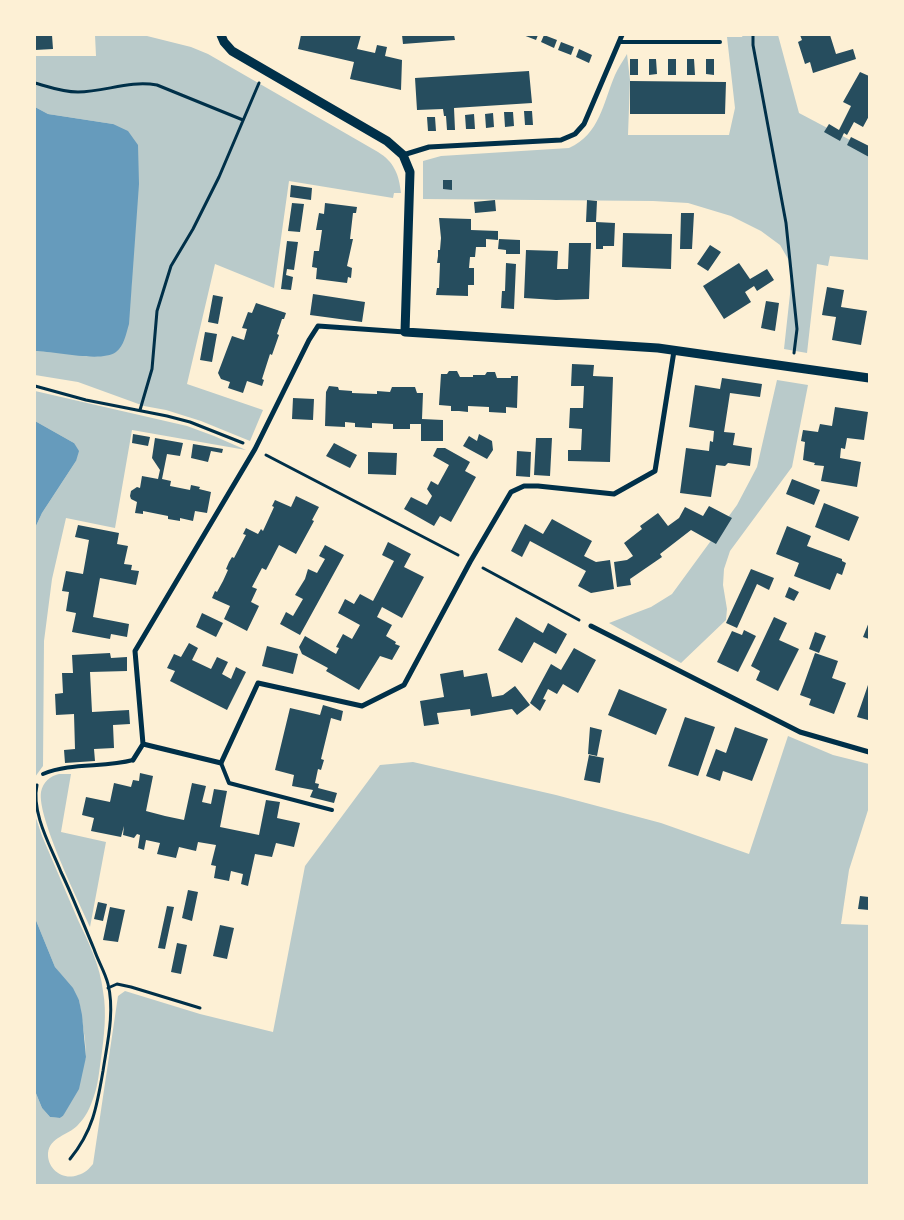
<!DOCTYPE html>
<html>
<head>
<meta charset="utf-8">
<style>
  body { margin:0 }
  #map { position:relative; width:904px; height:1220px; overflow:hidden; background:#fdf0d5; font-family:Overpass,sans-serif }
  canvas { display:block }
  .frame { position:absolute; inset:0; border:36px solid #fdf0d5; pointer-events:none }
</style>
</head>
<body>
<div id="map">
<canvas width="904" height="1220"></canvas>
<div class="frame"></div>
</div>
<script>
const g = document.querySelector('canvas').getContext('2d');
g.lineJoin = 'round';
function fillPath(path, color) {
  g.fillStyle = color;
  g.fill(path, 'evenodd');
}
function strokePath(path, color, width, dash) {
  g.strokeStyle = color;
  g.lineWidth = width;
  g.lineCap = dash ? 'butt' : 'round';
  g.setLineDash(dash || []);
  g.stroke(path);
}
const green = new Path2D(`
  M 95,35 L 143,35 L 191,47 L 208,54 L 378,152 C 394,162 399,174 401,193 L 394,193 L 393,198 L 289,181 L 274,288 L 215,264 L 187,384 L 263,410 L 250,441 L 201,421 L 166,410 L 144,406 L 78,382 L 35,375 L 35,351 L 40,351 L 131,290 L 134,235 L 113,124 L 48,114 L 35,107 L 35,56 L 96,56 Z
  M 743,35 L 778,35 L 799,113 L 869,150 L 869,260 L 830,256 L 828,266 L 817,264 L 807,353 L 784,349 L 790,294 L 791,264 L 780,245 L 761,231 L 731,216 L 688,203 L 653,201 L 423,199 L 423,161 L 441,156 L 569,148 C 600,134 603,103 615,75 C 618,68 623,61 627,54 L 630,80 L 628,135 L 729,135 L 735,108 L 727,37 L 742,37 Z
  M 777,380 L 808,385 L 792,467 L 730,551 L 724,569 L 723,585 L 727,609 L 726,620 L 681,663 L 609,623 L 651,607 L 672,594 L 737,505 L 757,467 Z
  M 35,391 L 187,426 L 214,436 L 246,450 L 132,430 L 115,528 L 66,518 L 52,579 L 44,641 L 43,766 L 35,777 L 35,528 L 42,513 L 76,461 L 74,443 L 35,421 Z
  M 788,736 L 833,755 L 869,764 L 869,807 L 849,870 L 841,924 L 869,925 L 869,1185 L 35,1185 L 35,1091 L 42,1108 L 50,1117 L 60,1118 L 63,1116 L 86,1057 L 85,1040 L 79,1000 L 55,967 L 35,918 L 35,815 L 42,836 C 54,864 66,892 78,920 C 89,943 100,966 103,991 C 107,1013 104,1037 101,1059 C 99,1072 98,1085 94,1096 C 90,1108 86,1117 77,1126 C 68,1135 50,1137 48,1153 C 47,1169 63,1181 78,1175 C 85,1173 89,1169 93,1164 L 118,996 L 125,991 L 200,1014 L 273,1032 L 305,866 L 380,765 L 413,762 L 556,795 L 661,823 L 749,854 Z
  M 59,774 L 71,774 L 61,832 L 106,842 L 90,927 C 78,900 37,817 41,792 C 43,782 50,776 59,774 Z`);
const water = new Path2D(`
  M 35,107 L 48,114 L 113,124 L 128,131 L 138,145 L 139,184 L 129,324 C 126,334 124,346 116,352 C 101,363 54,351 35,351 Z
  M 35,421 L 74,443 L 79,451 L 76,461 L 42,513 L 35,528 Z
  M 35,918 L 55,967 L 73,988 L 79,1000 L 82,1015 L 86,1057 L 79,1089 L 63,1116 L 60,1118 L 50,1117 L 42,1108 L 35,1091 Z`);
const building = new Path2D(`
  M 35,35 L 52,35 L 53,49 L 35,50 Z
  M 301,35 L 361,35 L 357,49 L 375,53 L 377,45 L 387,47 L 385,56 L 402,60 L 401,90 L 350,79 L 354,62 L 298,49 Z
  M 402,35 L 454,35 L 455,40 L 403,44 Z
  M 523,35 L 538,35 L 536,40 Z
  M 544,35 L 557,40 L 554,48 L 541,42 Z
  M 800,35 L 830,35 L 836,54 L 853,49 L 856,59 L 813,73 L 810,62 L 805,64 L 798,42 L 802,40 Z
  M 561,42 L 574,47 L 571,55 L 558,50 Z
  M 579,49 L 592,55 L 589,63 L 576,57 Z
  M 630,59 L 638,59 L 638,75 L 630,75 Z
  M 649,59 L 656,59 L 657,74 L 649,75 Z
  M 668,59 L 676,59 L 676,75 L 668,75 Z
  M 687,59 L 694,59 L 695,75 L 687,75 Z
  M 706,59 L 714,59 L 714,75 L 706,74 Z
  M 529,71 L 532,103 L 454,108 L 455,130 L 447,130 L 446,116 L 444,116 L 443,109 L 417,110 L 415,78 Z
  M 860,72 L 869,76 L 869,116 L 863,127 L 854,122 L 847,135 L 844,133 L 840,141 L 824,132 L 829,124 L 839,130 L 851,106 L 843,102 Z
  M 630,81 L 726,82 L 725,114 L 630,114 Z
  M 524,111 L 532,111 L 533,125 L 525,125 Z
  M 504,112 L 513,112 L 514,126 L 505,127 Z
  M 493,113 L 494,127 L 486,128 L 485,114 Z
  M 474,114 L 475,129 L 466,129 L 465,115 Z
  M 427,117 L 435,117 L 436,131 L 428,131 Z
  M 851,137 L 869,146 L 869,157 L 847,145 Z
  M 443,180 L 452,180 L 452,190 L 443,189 Z
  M 291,185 L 312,188 L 311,200 L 290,197 Z
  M 495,200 L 496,211 L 475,213 L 474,202 Z
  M 587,200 L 597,201 L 596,222 L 586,222 Z
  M 292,203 L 304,204 L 300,232 L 288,231 Z
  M 325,203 L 357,207 L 356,213 L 353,213 L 350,239 L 353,239 L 347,266 L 352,268 L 351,278 L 348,277 L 347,283 L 316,279 L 317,268 L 312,267 L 314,251 L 319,251 L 322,230 L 316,230 L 319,213 L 324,214 Z
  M 681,213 L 694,213 L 692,249 L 680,249 Z
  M 439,218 L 471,219 L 471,230 L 498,231 L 498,240 L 486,239 L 486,247 L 476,247 L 475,257 L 470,257 L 469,268 L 474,268 L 474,285 L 468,285 L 468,296 L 436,295 L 437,288 L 439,288 L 440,263 L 437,263 L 438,256 L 438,250 L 440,250 L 441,238 Z
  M 596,222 L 615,223 L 614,246 L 603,246 L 603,249 L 596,249 Z
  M 623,233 L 672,234 L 671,269 L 622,267 Z
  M 499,239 L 520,240 L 520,254 L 506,254 L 506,250 L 498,249 Z
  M 287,241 L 298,242 L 294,270 L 287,269 L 286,275 L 293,277 L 291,290 L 281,289 Z
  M 569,243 L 591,243 L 589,299 L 556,300 L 524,298 L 526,250 L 558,251 L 557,269 L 568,269 Z
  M 710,245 L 721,252 L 708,271 L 697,264 Z
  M 506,263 L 516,264 L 514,309 L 501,308 L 502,291 L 505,291 Z
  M 739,263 L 750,279 L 767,269 L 774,280 L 757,291 L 754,286 L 745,292 L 751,302 L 724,319 L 703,286 Z
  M 827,287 L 844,290 L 841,307 L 867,311 L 861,345 L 832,340 L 836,317 L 822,315 Z
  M 313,294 L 365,302 L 362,322 L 310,315 Z
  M 213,295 L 223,297 L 218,324 L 208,322 Z
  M 766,301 L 779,303 L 775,331 L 761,328 Z
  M 256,303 L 286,313 L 284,319 L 282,319 L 277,334 L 279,335 L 272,355 L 270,354 L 262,379 L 264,380 L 262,386 L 247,381 L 243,393 L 228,388 L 230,382 L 221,379 L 218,373 L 232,336 L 244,340 L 247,329 L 242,328 L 248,312 L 252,313 Z
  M 205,332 L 217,334 L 212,362 L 200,360 Z
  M 572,364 L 594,365 L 593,376 L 613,377 L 610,462 L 568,461 L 568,450 L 581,450 L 582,429 L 569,428 L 570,408 L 583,408 L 584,386 L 571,386 Z
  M 449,371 L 457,371 L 460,377 L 473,377 L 473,375 L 485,375 L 487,372 L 495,372 L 497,378 L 511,378 L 511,376 L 518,376 L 517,408 L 506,407 L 506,413 L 489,412 L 489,407 L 468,406 L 468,412 L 459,411 L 451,411 L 451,406 L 439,405 L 441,374 L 447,374 Z
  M 722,378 L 762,384 L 760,397 L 730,393 L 724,432 L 735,433 L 733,445 L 752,448 L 750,466 L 728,463 L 725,466 L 716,465 L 711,497 L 680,493 L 686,448 L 709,451 L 710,441 L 713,442 L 714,431 L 689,427 L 695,385 L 720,389 Z
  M 329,386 L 338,387 L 339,390 L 352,391 L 352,393 L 377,394 L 377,391 L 390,392 L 392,387 L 415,387 L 417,393 L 423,393 L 422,419 L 443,420 L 443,441 L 421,441 L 421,424 L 410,424 L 410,429 L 393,429 L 393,424 L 372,423 L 372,428 L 355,427 L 355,423 L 345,422 L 345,427 L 325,426 L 326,392 Z
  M 293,398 L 314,399 L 313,420 L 292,419 Z
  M 835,407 L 868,412 L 864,440 L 847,438 L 845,449 L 841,448 L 840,458 L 861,462 L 857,487 L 821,481 L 824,466 L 814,465 L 815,463 L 803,460 L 805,442 L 801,441 L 803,430 L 818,432 L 820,424 L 832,426 Z
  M 133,434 L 150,437 L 148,446 L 132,443 Z
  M 479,434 L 492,441 L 493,450 L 487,459 L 463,446 L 469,436 L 477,441 Z
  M 155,438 L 183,443 L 180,456 L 167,454 L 162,479 L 171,481 L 170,486 L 190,490 L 191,485 L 200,487 L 199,489 L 211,492 L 207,513 L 195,511 L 193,521 L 180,518 L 180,521 L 168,519 L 168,516 L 143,511 L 143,514 L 135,513 L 137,502 L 131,499 L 130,496 L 131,491 L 137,487 L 140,488 L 142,476 L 158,479 L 160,470 L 152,458 Z
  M 536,438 L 552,438 L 550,476 L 534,475 Z
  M 334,443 L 357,455 L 350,468 L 326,456 Z
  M 193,444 L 223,449 L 222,453 L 211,451 L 208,462 L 191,458 Z
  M 437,448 L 445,448 L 470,462 L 465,471 L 476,477 L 451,522 L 440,516 L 434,526 L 404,509 L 411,497 L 427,505 L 432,496 L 427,489 L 431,481 L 438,485 L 449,465 L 433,456 Z
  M 517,451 L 531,452 L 530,477 L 516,476 Z
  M 368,452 L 397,453 L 396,475 L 368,474 Z
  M 792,479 L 820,490 L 814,505 L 786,494 Z
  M 296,496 L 319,507 L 312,520 L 314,521 L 296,554 L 279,545 L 266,570 L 262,568 L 252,587 L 257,589 L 251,602 L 259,606 L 247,631 L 224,619 L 230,606 L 212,598 L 215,591 L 217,592 L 223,581 L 228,570 L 226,569 L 229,562 L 232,557 L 234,558 L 246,535 L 243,534 L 246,528 L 258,534 L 261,529 L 263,531 L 274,507 L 272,506 L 275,500 L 291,507 Z
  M 824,503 L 859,517 L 849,541 L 815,527 Z
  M 709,506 L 732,518 L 716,544 L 691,530 L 660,554 L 662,557 L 630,579 L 631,585 L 617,587 L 614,562 L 627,560 L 633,556 L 624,543 L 642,529 L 640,526 L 658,513 L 668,526 L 679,518 L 685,507 L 703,516 Z
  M 552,519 L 592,541 L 584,556 L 596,562 L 610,560 L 614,589 L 591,593 L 578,586 L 586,571 L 530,541 L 522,557 L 511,551 L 525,524 L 543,534 Z
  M 78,525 L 119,533 L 117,544 L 128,546 L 124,564 L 132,565 L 131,570 L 139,571 L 136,585 L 100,578 L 93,617 L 129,624 L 127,637 L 111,634 L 110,639 L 72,632 L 76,613 L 66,611 L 69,592 L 62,591 L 66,571 L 83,574 L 89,540 L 75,537 Z
  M 787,526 L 811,536 L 807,546 L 842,559 L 842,561 L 846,563 L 842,575 L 837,573 L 830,590 L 794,576 L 799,563 L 776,554 Z
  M 388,542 L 411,554 L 404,567 L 424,577 L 402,618 L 382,607 L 377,617 L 392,625 L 386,636 L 396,642 L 395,644 L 400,646 L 392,660 L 380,656 L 359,690 L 326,671 L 328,668 L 302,654 L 299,647 L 305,636 L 336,654 L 339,648 L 336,647 L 343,634 L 352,639 L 360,625 L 338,613 L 345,599 L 354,604 L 360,594 L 373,601 L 394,561 L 382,555 Z
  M 325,545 L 344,555 L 300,635 L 280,624 L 286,612 L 293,616 L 303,599 L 295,595 L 305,579 L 308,569 L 317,573 L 325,559 L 319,556 Z
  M 751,569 L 774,578 L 769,590 L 757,584 L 737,628 L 726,623 Z
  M 789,587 L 799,592 L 794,601 L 785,597 Z
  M 202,613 L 223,623 L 216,637 L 196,627 Z
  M 516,617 L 543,633 L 548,623 L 567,634 L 556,654 L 534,642 L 522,663 L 498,650 Z
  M 774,617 L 787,623 L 779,640 L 799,649 L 778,691 L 756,680 L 760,671 L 751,666 Z
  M 869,622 L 869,639 L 863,637 Z
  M 744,630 L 756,636 L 738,672 L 717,662 L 732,631 L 742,635 Z
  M 815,632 L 826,636 L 819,653 L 809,649 Z
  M 189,643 L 198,648 L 192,660 L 211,669 L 217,657 L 228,662 L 222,674 L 231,679 L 236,667 L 246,672 L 227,710 L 170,681 L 175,671 L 167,668 L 174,654 L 181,657 Z
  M 267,646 L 298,654 L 293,674 L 262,666 Z
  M 574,648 L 596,660 L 578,693 L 563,684 L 557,694 L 548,689 L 543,699 L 546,700 L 540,711 L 530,703 L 551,664 L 561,670 Z
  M 110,653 L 111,658 L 127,657 L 127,671 L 90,672 L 92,712 L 129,710 L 130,724 L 113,725 L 114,748 L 94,749 L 95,761 L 65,763 L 64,750 L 75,749 L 74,714 L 56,715 L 55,694 L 63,693 L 62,673 L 73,673 L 72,655 Z
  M 815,653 L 838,661 L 832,678 L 846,683 L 834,714 L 809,705 L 811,699 L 800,695 Z
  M 463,670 L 464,677 L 487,673 L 492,697 L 503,695 L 515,686 L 530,705 L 517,715 L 512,709 L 471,716 L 470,709 L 437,713 L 439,724 L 424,726 L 420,701 L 444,697 L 440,674 Z
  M 869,682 L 869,715 L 868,720 L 857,717 Z
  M 619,689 L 667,709 L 656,735 L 608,715 Z
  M 323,705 L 343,711 L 341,721 L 331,718 L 321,759 L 324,760 L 321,770 L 318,769 L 315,783 L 319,784 L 318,788 L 337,793 L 334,803 L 310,797 L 313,790 L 292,786 L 294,775 L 275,770 L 290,708 L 320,715 Z
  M 685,717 L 715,727 L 698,776 L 668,766 Z
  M 590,727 L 602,730 L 597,756 L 588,754 Z
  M 735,727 L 768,739 L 752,781 L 723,771 L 720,781 L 706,776 L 716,749 L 726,753 Z
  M 589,755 L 604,758 L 600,783 L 584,780 Z
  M 140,773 L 153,776 L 146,811 L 165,816 L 184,820 L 192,783 L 206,786 L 202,802 L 211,804 L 214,789 L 227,791 L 220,827 L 259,835 L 266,800 L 280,802 L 277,818 L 300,823 L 294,847 L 276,843 L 272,857 L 255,854 L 248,886 L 241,884 L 243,874 L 231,871 L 229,881 L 214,878 L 216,866 L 211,865 L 216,845 L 198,842 L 196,851 L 179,847 L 176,858 L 157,854 L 160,843 L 146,840 L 144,850 L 138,848 L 140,835 L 137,834 L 134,838 L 123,835 L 124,826 L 121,837 L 91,831 L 94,818 L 82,815 L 86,797 L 110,802 L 114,783 L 131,787 L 133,780 L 139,781 Z
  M 188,890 L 198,892 L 192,921 L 182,918 Z
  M 860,896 L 869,897 L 869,910 L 858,909 Z
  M 98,902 L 107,904 L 103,921 L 94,919 Z
  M 167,906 L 174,907 L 165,949 L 158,948 Z
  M 110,907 L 125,910 L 118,942 L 103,940 Z
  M 220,925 L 234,928 L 227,959 L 213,956 Z
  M 177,943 L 187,945 L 181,974 L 171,972 Z`);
const path = new Path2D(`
  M 753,35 L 753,45 L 786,223 L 797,329 L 794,353
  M 35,83 C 49,87 63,92 78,92 C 105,92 129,80 157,85 L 243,120
  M 35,386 L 86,400 L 167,416 L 190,422 L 243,443
  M 140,410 L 152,369 L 157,311 L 171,266 L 193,229 L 219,177 L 259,83
  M 266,455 L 458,555
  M 483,568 L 579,620
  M 37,785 C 31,813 51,847 61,872 C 73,897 83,923 94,949 C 98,961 105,972 108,984 C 115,1012 107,1044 103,1071 C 97,1106 93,1131 70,1159
  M 108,988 L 117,984 L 131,987 L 200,1008`);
const service = new Path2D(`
  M 619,42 L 720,42
  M 221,763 L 229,783 L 332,810
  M 43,774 C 71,762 104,768 133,760`);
const minor = new Path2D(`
  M 403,155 L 429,147 L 561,140 L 575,134 L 584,124 L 622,35
  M 591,626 L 800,732 L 869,752
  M 143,744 L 221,763 L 258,683 L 362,706 L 404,685 L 470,562 L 511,492 L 524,486 L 538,486 L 614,494 L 655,471 L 674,351
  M 133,760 L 143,744 L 135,651 L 255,449 L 309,340 L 318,326 L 405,332`);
const tertiary = new Path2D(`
  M 221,35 L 224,42 L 232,51 L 387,141 L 403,155 L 410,172 L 405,332 L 658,348 L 869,378`);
fillPath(green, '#b9caca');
fillPath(water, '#669bbc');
fillPath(building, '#264d5e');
strokePath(path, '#003049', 3);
strokePath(service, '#003049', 4);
strokePath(minor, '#003049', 5);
strokePath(tertiary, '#003049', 9);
</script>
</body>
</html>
